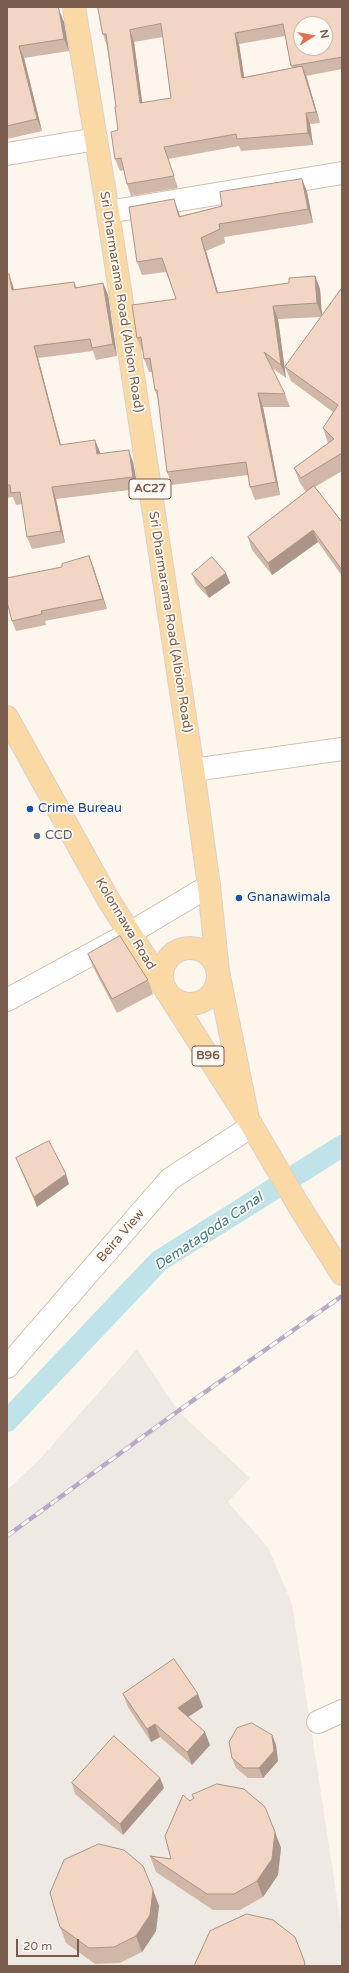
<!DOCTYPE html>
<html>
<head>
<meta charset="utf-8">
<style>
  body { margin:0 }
  #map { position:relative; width:349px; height:1973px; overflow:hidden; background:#fdf6ec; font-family:"Varela Round",sans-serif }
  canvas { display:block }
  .frame { position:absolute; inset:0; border:8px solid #7a5c4d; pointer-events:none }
  .north { position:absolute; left:293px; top:16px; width:40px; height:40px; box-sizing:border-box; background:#fffaf3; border:1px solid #cabbb1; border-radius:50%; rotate:79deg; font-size:11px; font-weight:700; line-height:16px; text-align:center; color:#7a5c4d }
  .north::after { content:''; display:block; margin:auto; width:14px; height:18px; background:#e76f51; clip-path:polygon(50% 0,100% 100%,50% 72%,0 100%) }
  .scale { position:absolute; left:16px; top:1939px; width:63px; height:18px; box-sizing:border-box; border:2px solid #7a5c4d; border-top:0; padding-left:5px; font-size:12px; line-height:14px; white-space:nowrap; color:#7a5c4d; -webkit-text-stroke:3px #fffaf3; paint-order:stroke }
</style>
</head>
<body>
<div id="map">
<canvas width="349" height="1973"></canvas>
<div class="frame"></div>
<div class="north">N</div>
<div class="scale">20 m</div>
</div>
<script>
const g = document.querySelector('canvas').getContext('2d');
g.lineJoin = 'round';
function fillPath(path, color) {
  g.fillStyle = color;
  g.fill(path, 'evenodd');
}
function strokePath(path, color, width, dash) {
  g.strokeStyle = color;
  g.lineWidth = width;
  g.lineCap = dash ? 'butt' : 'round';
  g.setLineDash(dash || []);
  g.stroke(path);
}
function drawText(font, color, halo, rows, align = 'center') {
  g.font = font + ' "Varela Round",sans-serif';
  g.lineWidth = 3.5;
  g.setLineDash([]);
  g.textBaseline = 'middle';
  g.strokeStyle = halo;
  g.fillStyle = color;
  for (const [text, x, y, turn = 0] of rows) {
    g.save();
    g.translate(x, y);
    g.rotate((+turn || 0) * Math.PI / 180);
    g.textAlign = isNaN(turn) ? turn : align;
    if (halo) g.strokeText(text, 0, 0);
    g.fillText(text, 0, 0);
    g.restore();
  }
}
const industrial = new Path2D(`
  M 137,1349 L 178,1411 L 250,1478 L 228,1502 L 269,1549 L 292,1604 L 342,1931 L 342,1966 L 7,1966 L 7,1490 L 39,1460 Z`);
const canal = new Path2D(`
  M 7,1421 L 159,1261 L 342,1146`);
const street = new Path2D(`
  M 7,154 L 96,139
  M 108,212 L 342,173
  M 7,1000 L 130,933 L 209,886
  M 7,1367 L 170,1179 L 252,1126
  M 318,1722 L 342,1711`);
const secondary = new Path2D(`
  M 193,770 L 342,749`);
const primary = new Path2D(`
  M 74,7 L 108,212 L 193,770 L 209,886 L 218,972 L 248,1119
  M 7,717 L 108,899 L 248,1119 L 299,1206 L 342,1274
  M162 976a28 28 0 1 1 56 0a28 28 0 1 1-56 0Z`);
const rail = new Path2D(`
  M 7,1536 L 178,1411 L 342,1296`);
const wall = new Path2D(`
  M 7,7 L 59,10 L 64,22 L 69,51 L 24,58 L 42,131 L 7,139 Z
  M 98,7 L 342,7 L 342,69 L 306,76 L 320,123 L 310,124 L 313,145 L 241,151 L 239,146 L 168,159 L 178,188 L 131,196 L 127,184 L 124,170 L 120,171 L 115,159 L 118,130 L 116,107 L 107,46 L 103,34 ZM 285,36 L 292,68 L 244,77 L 239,44 ZM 163,37 L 171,98 L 142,103 L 134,42 Z
  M 302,179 L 307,192 L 313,223 L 224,237 L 225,243 L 206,251 L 218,293 L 289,283 L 315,276 L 320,289 L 322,316 L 342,288 L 342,471 L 315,487 L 342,522 L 342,576 L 318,542 L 272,575 L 252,550 L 248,537 L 306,492 L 300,483 L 294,468 L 328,443 L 323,428 L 333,412 L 291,381 L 285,367 L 321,317 L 278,319 L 286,378 L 272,368 L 285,394 L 290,407 L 263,407 L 280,495 L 255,500 L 250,487 L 248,475 L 172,485 L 167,472 L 159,402 L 155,390 L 152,372 L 149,372 L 144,359 L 143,351 L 142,351 L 137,338 L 176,299 L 166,272 L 142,275 L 137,262 L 179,213 L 180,216 L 222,206 Z
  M 7,274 L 13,286 L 14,290 L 74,282 L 77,288 L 103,283 L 108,295 L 117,356 L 96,360 L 93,351 L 38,358 L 61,445 L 100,452 L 100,454 L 133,462 L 138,489 L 56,499 L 65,543 L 32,549 L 27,537 L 22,504 L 16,505 L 13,497 L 7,498 Z
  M 93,566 L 107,609 L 45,621 L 46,625 L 16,631 L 12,621 Z
  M 226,573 L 230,583 L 209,598 L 196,584 L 192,574 Z
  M 88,954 L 148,980 L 153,994 L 117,1013 L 93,967 Z
  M 16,1158 L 69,1184 L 37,1207 L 20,1168 Z
  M 123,1694 L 203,1707 L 188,1717 L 210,1745 L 192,1765 L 160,1737 L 151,1742 L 128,1707 Z
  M 272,1735 L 276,1745 L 278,1761 L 263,1778 L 248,1778 L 236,1768 L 232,1758 Z
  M 160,1778 L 164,1788 L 123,1835 L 75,1794 L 72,1783 Z
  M 192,1795 L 275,1832 L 281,1848 L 278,1875 L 263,1897 L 240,1910 L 213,1910 L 156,1872 L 150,1856 L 171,1859 L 190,1801 L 193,1799 Z
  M 153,1890 L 159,1906 L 156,1931 L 142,1952 L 120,1963 L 95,1964 L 66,1943 L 60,1927 Z`);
const shadedWall = new Path2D(`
  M 59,10 L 64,22 L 69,51 L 64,39 Z
  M 130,30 L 134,42 L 144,115 L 140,103 Z
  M 235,33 L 239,44 L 246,90 L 242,78 Z
  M 19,46 L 24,58 L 42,131 L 37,119 Z
  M 302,66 L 307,78 L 320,123 L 316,112 Z
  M 306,113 L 310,124 L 313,145 L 308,133 Z
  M 302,179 L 307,192 L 313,223 L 308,209 Z
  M 174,199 L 179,213 L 183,230 L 179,217 Z
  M 201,238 L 206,251 L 222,307 L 217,293 Z
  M 9,274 L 13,286 L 16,302 L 12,290 Z
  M 315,276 L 320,289 L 322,317 L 317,303 Z
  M 103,283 L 108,295 L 117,356 L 113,344 Z
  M 273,306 L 278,319 L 286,378 L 281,365 Z
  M 34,346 L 38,358 L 64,457 L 60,445 Z
  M 258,393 L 263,407 L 280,495 L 276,482 Z
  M 95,440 L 100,452 L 101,466 L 97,454 Z
  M 129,450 L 133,462 L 138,489 L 133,477 Z
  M 52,487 L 56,499 L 65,543 L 61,531 Z
  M 313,530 L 318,542 L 272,575 L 268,563 Z
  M 89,556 L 93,566 L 107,609 L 103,599 Z
  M 226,573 L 230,583 L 209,598 L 205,588 Z
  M 66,1174 L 69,1184 L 37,1207 L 34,1197 Z
  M 198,1694 L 203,1707 L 182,1721 L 178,1708 Z
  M 155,1724 L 160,1737 L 151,1742 L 147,1729 Z
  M 205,1732 L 210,1745 L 192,1765 L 187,1752 Z
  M 272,1735 L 276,1745 L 278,1761 L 263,1778 L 259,1768 Z
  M 160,1778 L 164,1788 L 123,1835 L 120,1824 Z
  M 275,1832 L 281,1848 L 278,1875 L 263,1897 L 257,1881 Z
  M 153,1890 L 159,1906 L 156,1931 L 142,1952 L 136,1936 Z`);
const building = new Path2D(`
  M 7,7 L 58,7 L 59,10 L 64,39 L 19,46 L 37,119 L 7,126 Z
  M 98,7 L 342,7 L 342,57 L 291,66 L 283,24 L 235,33 L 242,78 L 302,66 L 316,112 L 306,113 L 308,133 L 237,139 L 236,134 L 164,147 L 174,176 L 127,184 L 121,158 L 115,159 L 111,132 L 118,130 L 115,107 L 116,107 L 106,34 L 103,34 ZM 161,24 L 171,98 L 140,103 L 130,30 ZM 301,24 L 325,24 L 325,48 L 301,48 Z
  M 302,179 L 308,209 L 219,224 L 220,229 L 201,238 L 217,293 L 289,283 L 289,278 L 315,276 L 317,303 L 273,306 L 281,365 L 264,352 L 285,394 L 258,393 L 276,482 L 250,487 L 246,462 L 167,472 L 157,390 L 155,390 L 150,358 L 144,359 L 141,337 L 137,338 L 132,305 L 176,299 L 162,258 L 137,262 L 129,207 L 174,199 L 179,217 L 222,206 L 220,192 Z
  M 7,274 L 9,274 L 12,290 L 74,282 L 75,288 L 103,283 L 113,344 L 92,348 L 90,339 L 34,346 L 60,445 L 95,440 L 97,454 L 129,450 L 133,477 L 52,487 L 61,531 L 27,537 L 20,492 L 11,493 L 10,485 L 7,485 Z
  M 342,288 L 342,453 L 301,478 L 294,468 L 334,439 L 323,428 L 338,405 L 285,367 Z
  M 314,486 L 342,522 L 342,570 L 313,530 L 268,563 L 248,537 Z
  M 89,556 L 103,599 L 41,611 L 42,614 L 12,621 L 7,602 L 7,578 L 62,567 L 62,564 Z
  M 212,557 L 226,573 L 205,588 L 192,574 Z
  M 120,936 L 148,980 L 112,999 L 88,954 Z
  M 49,1141 L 66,1174 L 34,1197 L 16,1158 Z
  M 174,1659 L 198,1694 L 178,1708 L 205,1732 L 187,1752 L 155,1724 L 147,1729 L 123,1694 Z
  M 252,1723 L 272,1735 L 274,1751 L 259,1768 L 244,1768 L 232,1758 L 229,1742 L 237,1728 Z
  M 114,1736 L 160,1778 L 120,1824 L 72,1783 Z
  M 217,1784 L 244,1789 L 265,1807 L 275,1832 L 272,1859 L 257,1881 L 234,1894 L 207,1894 L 150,1856 L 171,1859 L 165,1836 L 183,1795 L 190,1801 L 194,1798 L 192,1795 Z
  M 99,1844 L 124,1850 L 143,1866 L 153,1890 L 150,1915 L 136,1936 L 114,1947 L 89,1948 L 60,1927 L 50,1893 L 64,1860 Z
  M 247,1914 L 273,1920 L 295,1937 L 305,1963 L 304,1966 L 194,1966 L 210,1931 Z`);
const markers = [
  [30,809,4,"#1a4fb4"],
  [37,836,4,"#5c6f8a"],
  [239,898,4,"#1a4fb4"]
];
const shields = [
  [150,489,42],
  [208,1056,32]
];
const shieldNames = [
  ["AC27",150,489],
  ["B96",208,1056]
];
const streetNames = [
  ["Sri Dharmarama Road (Albion Road)",121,302,81],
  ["Sri Dharmarama Road (Albion Road)",170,622,81],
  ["Kolonnawa Road",125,924,59],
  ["Beira View",121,1236,-49]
];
const transitNames = [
  ["Crime Bureau",38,809],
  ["Gnanawimala",247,898]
];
const serviceNames = [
  ["CCD",45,836]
];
const waterNames = [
  ["Dematagoda Canal",209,1232,-34]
];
fillPath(industrial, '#efe9e4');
strokePath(canal, '#bfe3e8', 22);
strokePath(street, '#d1beb0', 24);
strokePath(secondary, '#d6c0b0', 24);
strokePath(primary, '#dad1cd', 24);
strokePath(street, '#fff', 22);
strokePath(secondary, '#fff', 22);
strokePath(primary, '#fbd9a5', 22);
strokePath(rail, '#b9a8c9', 4.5);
strokePath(rail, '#fffaf3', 3, [9]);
fillPath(wall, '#d1b7a8');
fillPath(shadedWall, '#aa9588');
fillPath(building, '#f3d5c3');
strokePath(building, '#aa9588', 1);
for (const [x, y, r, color] of markers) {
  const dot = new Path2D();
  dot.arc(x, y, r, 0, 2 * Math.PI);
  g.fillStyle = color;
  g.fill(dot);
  strokePath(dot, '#fffaf3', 1.5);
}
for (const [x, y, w] of shields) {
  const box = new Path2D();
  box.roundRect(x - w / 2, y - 10, w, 20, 3);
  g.fillStyle = '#fffaf3';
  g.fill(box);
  strokePath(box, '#7a5c4d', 1);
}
drawText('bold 12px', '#7a5c4d', null, shieldNames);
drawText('13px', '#7a5c4d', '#fffaf3', streetNames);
drawText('13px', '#164399', '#fffaf3', transitNames, 'left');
drawText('13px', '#4e5e75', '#fffaf3', serviceNames, 'left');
drawText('italic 14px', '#437c86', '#fffaf3', waterNames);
</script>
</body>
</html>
